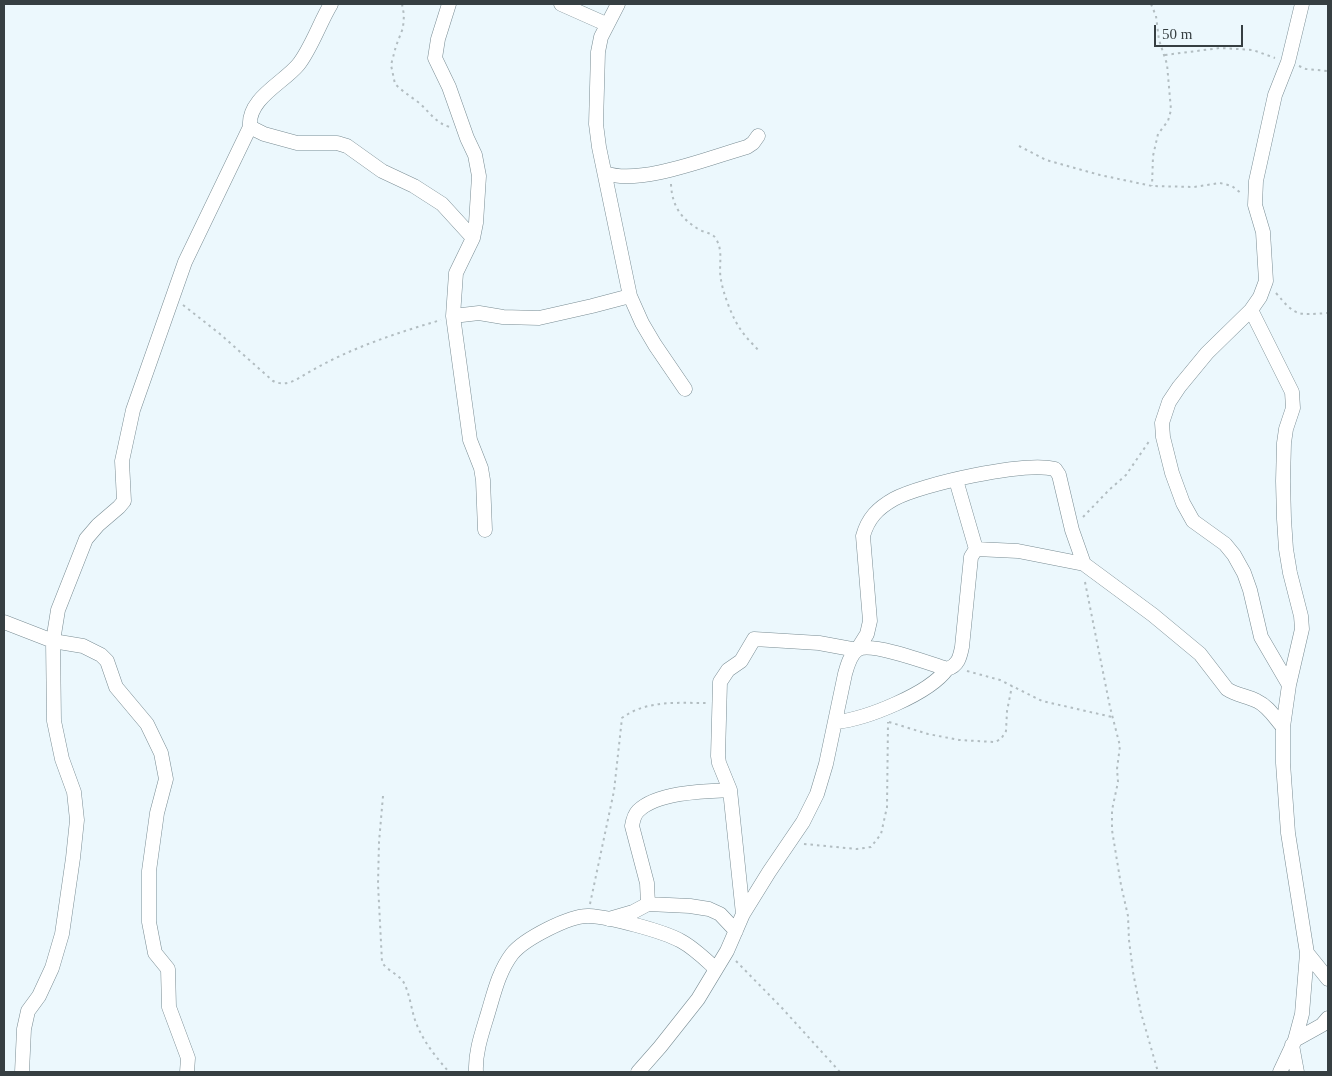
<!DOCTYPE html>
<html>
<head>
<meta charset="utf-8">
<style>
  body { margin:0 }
  #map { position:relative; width:1332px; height:1076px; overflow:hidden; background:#ecf8fd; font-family:Georgia,serif }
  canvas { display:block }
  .frame { position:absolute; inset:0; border:5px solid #363f42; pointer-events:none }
  .scale { position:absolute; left:1154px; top:25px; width:89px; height:22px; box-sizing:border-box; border:2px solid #363f42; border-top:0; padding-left:6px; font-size:15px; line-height:18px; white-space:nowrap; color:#363f42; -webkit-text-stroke:4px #ecf8fd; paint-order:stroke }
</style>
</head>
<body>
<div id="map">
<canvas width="1332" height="1076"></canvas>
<div class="frame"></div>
<div class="scale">50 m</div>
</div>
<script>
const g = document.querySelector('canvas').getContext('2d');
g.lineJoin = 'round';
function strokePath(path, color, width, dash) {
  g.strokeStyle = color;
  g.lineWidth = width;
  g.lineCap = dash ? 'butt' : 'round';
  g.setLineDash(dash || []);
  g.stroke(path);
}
const path = new Path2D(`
  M 402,4 L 404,15 L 403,28 L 396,46 L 391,65 L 395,84 C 402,91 410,96 418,102 C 429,111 435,123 450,127
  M 1151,4 L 1156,16 L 1159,40 L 1167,64 L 1171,110 L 1168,121 L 1158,134 L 1153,156 L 1152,186
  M 1165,55 L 1220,48 L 1253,50 L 1275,58
  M 1299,66 L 1306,69 L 1328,71
  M 1019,146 L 1046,160 L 1100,175 L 1152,186 L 1194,187 L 1220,183 L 1232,186 L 1242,194
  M 671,184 C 672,206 681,219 700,230 C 706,233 713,233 716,239 C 724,252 718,266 721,280 C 723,293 733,320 741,330 C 746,338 753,344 759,351
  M 1276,293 C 1296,317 1297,315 1328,313
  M 183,305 L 220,334 L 273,381 C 288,388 298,378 311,371 C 351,348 396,333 441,320
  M 1083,517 L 1109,490 L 1126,475 L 1150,440
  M 1085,582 L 1110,707 L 1120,746 L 1117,769 L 1118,782 L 1112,810 L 1112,830 L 1121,885 L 1128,916 L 1129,940 L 1133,972 L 1141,1013 L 1158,1072
  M 967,671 L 1000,680 L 1042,701 L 1112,717
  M 889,722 L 928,734 L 959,740 L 995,742 L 1001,739 L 1006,731 L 1007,711 L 1012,686
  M 383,796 L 379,842 L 378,884 L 382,962 C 387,971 399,974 404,983 C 410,995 411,1008 415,1020 C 422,1040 435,1056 449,1072
  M 804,844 L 857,849 L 871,847 L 881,834 L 887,807 L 888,722
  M 590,904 L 614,791 L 622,718 C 646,700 677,703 706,703
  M 736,961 L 782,1008 L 840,1072`);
const minor = new Path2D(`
  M 331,4 C 320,22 311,49 298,65 C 283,83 247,99 250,127 L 264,134 L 297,143 L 337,143 L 347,146 L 382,171 L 414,186 L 442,204 L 473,238
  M 449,4 L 438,39 L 435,58 L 449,87 L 467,138 L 475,155 L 479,176 L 476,223 L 473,238 L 456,273 L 453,316 L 470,440 L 481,468 L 483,480 L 485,530
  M 561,4 L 606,24
  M 618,4 L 601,37 L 598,52 L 596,124 L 599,147 L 630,296 L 642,323 L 655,345 L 685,389
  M 605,173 C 640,186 711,157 747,147 L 753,143 L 758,136
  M 1251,310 L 1292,392 L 1293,408 L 1286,429 L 1284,443 L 1283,481 L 1284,519 L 1286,549 L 1290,573 L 1301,616 L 1302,629 L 1289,685 L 1283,727 L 1283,763 L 1288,833 L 1307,953 L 1328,979
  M 453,316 L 479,313 L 503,317 L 539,318 L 592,306 L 630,296
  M 956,480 L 976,549
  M 4,622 L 53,641 L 83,646 L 101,655 L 107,661 L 116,687 L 147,724 L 161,753 L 166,779 L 157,813 L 149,871 L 149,922 L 155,953 L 168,969 L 169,1007 L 188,1058 L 187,1072
  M 1289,685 L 1261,637 L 1250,590 L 1244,573 L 1234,555 L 1225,544 L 1193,521 L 1183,503 L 1172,473 L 1163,437 L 1162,423 L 1169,402 L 1179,387 L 1207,353 L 1251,310 L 1260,297 L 1266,281 L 1263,232 L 1255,205 L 1256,181 L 1275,95 L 1288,62 L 1302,4
  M 836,722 C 866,719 929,694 947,669
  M 648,904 L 647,883 L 632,826 C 633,820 634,815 638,811 C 657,792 705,791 730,790
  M 743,914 L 730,790 L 719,763 L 718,756 L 720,682 L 728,670 L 741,661 L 754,639 L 819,643 L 857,650 L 867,634 L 870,621 L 863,536 C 868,518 878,508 894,499 C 922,484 1025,461 1055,469 L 1059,475 L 1072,530 L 1084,564
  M 609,919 L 633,912 L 648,904 L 690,906 L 709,909 L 720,914 L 736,931
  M 1295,1040 L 1322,1025 L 1328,1018
  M 1292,1045 L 1297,1072
  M 22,1072 L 24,1029 L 28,1011 L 39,996 L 52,968 L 62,934 L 73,858 L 77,820 L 74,792 L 62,759 L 54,721 L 53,641 L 58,610 L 86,539 L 98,525 L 119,507 L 124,501 L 122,461 L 133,410 L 185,262 L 250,127
  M 476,1072 C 475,1052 482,1033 488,1013 C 494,993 499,971 512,954 C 524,939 570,915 589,916 C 610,917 663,931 681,941 C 694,948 705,959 716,969
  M 638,1072 L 660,1047 L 698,999 L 727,951 L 743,914 L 769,872 L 803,822 L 817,794 L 826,764 L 845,674 C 847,667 850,655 857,650 C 870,641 931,664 947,669 C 958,666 960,657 962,647 L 971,557 L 976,549 L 1018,551 L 1084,564 L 1153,615 L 1200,654 L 1227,689 C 1236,695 1247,696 1257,701 C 1268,706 1275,718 1283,727
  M 1280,1072 L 1295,1040 L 1302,1014 L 1307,953`);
strokePath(minor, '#798c93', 15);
strokePath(path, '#b2bdc1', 2, [2.5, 4]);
strokePath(minor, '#fff', 14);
</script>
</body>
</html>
